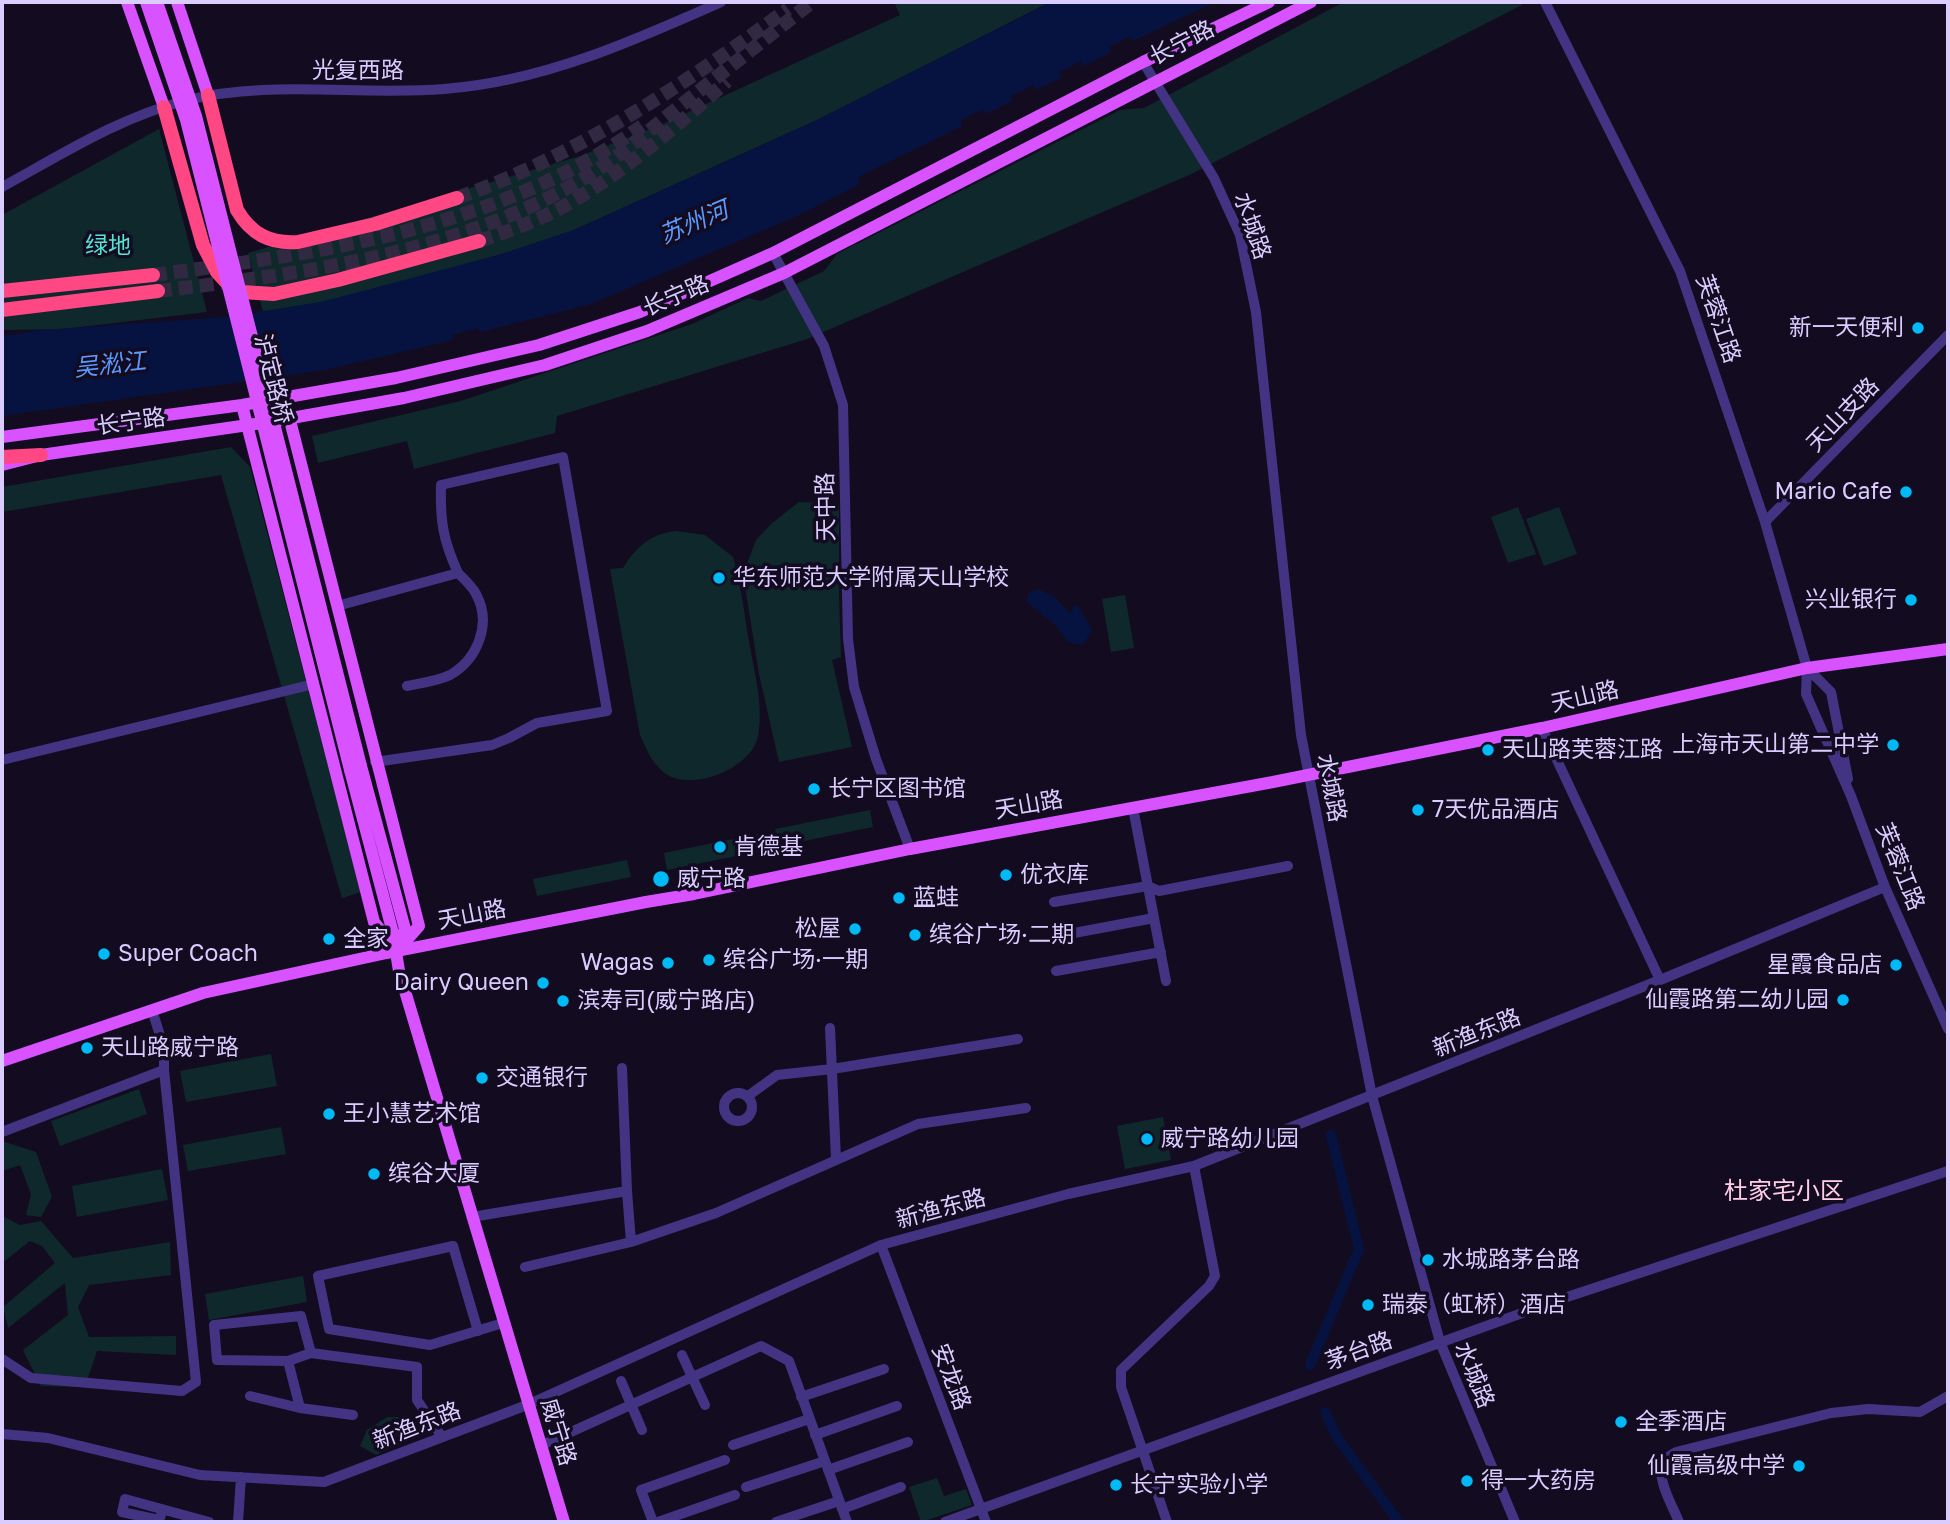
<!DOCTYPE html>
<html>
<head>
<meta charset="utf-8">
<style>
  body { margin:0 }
  #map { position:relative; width:1950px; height:1524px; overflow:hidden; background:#130c21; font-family:"Golos Text",sans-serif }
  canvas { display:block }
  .frame { position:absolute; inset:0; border:4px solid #daccff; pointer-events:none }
</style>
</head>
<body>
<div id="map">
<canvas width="1950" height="1524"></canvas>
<div class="frame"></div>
</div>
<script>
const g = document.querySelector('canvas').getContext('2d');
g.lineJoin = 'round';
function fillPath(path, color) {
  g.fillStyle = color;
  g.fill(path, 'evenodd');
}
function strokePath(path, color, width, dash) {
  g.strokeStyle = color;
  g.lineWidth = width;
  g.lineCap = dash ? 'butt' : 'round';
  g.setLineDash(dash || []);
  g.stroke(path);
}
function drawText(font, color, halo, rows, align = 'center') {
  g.font = font + ' "Golos Text","Noto Sans SC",sans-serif';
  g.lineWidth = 7;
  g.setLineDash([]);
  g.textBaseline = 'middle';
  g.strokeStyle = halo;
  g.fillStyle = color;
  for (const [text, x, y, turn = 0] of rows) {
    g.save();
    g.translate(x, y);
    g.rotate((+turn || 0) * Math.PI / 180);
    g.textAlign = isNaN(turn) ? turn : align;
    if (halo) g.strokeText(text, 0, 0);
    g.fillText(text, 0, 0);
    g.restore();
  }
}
const green = new Path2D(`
  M 894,2 L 1050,2 L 817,120 L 574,230 L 502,254 L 378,289 L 321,302 L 263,312 L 248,253 L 580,156 L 656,127 L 900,15 Z
  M 1344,2 L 1521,2 L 1522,5 L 1189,175 L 807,339 L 557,416 L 555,433 L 414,469 L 407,441 L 318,463 L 312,436 L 461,401 L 692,324 L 748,298 L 761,301 L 824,271 L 837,254 L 1120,110 L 1144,108 Z
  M 159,129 L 207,312 L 64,329 L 2,330 L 2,215 Z
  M 231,447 L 250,467 L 361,892 L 342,898 L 221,475 L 2,512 L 2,487 Z
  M 799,502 L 839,504 L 839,597 L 841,657 L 832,660 L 852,747 L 779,762 L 759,674 L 743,574 L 756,540 L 771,524 Z
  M 1518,507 L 1536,554 L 1508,563 L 1491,517 Z
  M 1559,507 L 1577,554 L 1544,566 L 1526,519 Z
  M 676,531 L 705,535 L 733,557 C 741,584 744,613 749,641 C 754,672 764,705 758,736 C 752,768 693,792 666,774 C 653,765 646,749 640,735 L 610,569 L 623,568 C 636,547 650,534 676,531 Z
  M 1125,595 L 1134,648 L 1111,652 L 1102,599 Z
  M 870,810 L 873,827 L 779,846 L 775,829 Z
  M 758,834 L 761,851 L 667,870 L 664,853 Z
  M 627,860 L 631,877 L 537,896 L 533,879 Z
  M 271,1054 L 277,1086 L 186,1102 L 180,1071 Z
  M 139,1089 L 147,1114 L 60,1146 L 51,1121 Z
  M 1163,1117 L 1171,1160 L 1125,1169 L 1117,1126 Z
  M 281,1127 L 286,1154 L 188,1171 L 183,1145 Z
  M 2,1141 L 36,1152 L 52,1197 L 41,1217 L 26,1215 L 31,1194 L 20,1165 L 2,1171 Z
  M 162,1169 L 168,1200 L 77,1217 L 72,1186 Z
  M 2,1216 L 20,1225 L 41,1221 L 73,1258 L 170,1242 L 171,1275 L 89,1285 L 78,1307 L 89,1337 L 176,1336 L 176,1355 L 97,1351 L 85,1387 L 41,1386 L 23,1350 L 68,1315 L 65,1283 L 8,1328 L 3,1307 L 55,1263 L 42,1246 L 30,1241 L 2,1263 Z
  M 303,1276 L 307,1302 L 209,1320 L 205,1294 Z
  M 387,1417 L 418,1417 L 420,1436 L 376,1455 L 360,1446 L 367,1430 Z
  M 937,1478 L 944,1496 L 966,1489 L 972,1505 L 921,1522 L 909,1487 Z`);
const water = new Path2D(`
  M 1051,2 L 1215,2 L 1133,41 L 1131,36 L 1109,47 L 1111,52 L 1084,66 L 1081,61 L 1059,72 L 1061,78 L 1036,90 L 1033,85 L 1011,96 L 1012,101 L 986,114 L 983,109 L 961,120 L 962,126 L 858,177 L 860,184 L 797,216 L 591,304 L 480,332 L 478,328 L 452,335 L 453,340 L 325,370 L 2,416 L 2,336 L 42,330 L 227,317 L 321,302 L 502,254 L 574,230 L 817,120 Z
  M 1038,589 L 1054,597 L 1070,613 L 1077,604 L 1092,630 L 1083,645 L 1068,642 L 1056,626 L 1027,602 L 1028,594 Z`);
const canal = new Path2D(`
  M 1310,1365 L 1359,1249 L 1331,1135
  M 1325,1412 L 1338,1439 L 1399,1522`);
const highwayTunnel = new Path2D(`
  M 457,198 C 578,155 685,84 788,9
  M 479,241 C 512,230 548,217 578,198 C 632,165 680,123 727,81
  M 153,275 C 322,253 500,228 642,126
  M 158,291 C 299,274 456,254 581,180 C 613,162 641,137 670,114 C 718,76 765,39 812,2`);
const minor = new Path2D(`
  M 1545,2 L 1680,271 L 1765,522 L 1807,668 L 1806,694 L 1851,796 L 1885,887 L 1948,1029
  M 1143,62 L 1214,178 L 1240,235 L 1256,312 L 1301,735 L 1372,1096 L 1440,1342 L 1515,1522
  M 2,187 C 61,155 118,118 184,101 C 266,79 359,96 444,89 C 542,82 633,41 721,2
  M 773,253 L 824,346 L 843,405 L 848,639 L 854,687 L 876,759 L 910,849
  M 1765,522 L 1948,335
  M 337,606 L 458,573 C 443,540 440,521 441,485 L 563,457 L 607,711 L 537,723 L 509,738 L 492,745 L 375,762
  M 1807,668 L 1831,692 L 1848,779
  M 407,686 C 421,683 438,681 450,675 C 478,659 492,623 476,594 C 472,586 464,579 458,573
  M 1542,728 L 1660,980
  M 2,760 L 314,684
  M 1133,808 L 1166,981
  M 1054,902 L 1148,886 L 1159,891 L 1288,866
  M 1058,936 L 1154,918
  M 1056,971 L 1161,952
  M 830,1028 L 836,1159
  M 622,1068 L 627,1191
  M724 1107a14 14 0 1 1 28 0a14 14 0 1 1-28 0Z
  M 748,1096 L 777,1075 L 832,1069 L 1018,1039
  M 2,1132 L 164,1070
  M 472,1217 L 627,1191 L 631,1242 L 525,1267
  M 631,1242 L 716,1213 L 918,1124 L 1026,1108
  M 881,1245 L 986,1522
  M 478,1331 L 453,1246 L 318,1276 L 329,1329 L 430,1345 L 503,1323
  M 682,1355 L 705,1405
  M 2,1359 L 31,1378 L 182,1391 L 196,1382 L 164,1070 L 164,1048 L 152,1010
  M 288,1361 L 311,1353
  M 621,1381 L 642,1430
  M 250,1396 L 300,1408
  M 801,1397 L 884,1369
  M 353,1415 L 300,1408 L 288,1361 L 217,1360 L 214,1325 L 301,1316 L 311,1353 L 417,1367 L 417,1400 L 442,1437
  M 2,1434 L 48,1438 L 200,1475 L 324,1482 L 527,1405 L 881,1245 L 1068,1194 L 1194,1166 L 1660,980 L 1885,887
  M 815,1435 L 897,1406
  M 733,1445 L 809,1419
  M 540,1446 L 761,1346 L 789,1361 L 847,1522
  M 828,1470 L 908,1442
  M 746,1487 L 825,1461
  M 842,1509 L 901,1487
  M 163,1510 L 159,1520 L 122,1512 L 125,1499 L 209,1522
  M 238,1522 L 241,1477
  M 653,1522 L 641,1490 L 725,1460
  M 658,1522 L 735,1495
  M 776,1522 L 839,1501
  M 945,1522 L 1558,1300 L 1948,1171
  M 1167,1522 L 1121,1387 L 1121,1370 L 1209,1286 L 1215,1276 L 1194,1166
  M 1679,1522 C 1673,1507 1660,1485 1661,1468 C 1662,1460 1669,1456 1676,1452 L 1831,1413 L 1868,1409 L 1920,1412 L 1948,1396`);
const major = new Path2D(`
  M 127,2 L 164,107
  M 177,2 L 208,95
  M 284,397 L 419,926 L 397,951
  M 242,405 L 374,922 L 395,948
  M 2,437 L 242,405 L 396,378 L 539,345 L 640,312 L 773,253 L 1143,62 L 1269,2
  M 2,465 L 41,455 L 269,422 L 404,398 L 545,365 L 647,331 L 784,273 L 1311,2
  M 361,766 L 405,929 L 400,944
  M 350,770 L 393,933 L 399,971 L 564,1522
  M 2,1061 L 203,993 L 382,954 L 646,902 L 694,894 L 910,849 L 1273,782 L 1542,728 L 1807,668 L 1948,649`);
const highway = new Path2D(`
  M 208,95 L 237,210 C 251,234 270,244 298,242 L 375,224 L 457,198
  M 164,107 L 203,245 L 217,272 L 228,284 L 241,292 L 274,294 L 338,280 L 479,241
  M 2,291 L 153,275
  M 2,310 L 158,291
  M 2,457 L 41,455`);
const majorBridge = new Path2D(`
  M 146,2 L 186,120 L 350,770
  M 157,2 L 196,116 L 361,766`);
const markers = [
  [1918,328,7,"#00b9f7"],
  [1906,492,7,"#00b9f7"],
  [719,578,7,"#00b9f7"],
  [1911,600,7,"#00b9f7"],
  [1893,745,7,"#00b9f7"],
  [1488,750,7,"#00b9f7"],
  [814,789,7,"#00b9f7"],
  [1418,810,7,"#00b9f7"],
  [720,847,7,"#00b9f7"],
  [1006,875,7,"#00b9f7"],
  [661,879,9,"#00b9f7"],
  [899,898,7,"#00b9f7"],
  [855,929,7,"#00b9f7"],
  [915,935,7,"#00b9f7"],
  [329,939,7,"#00b9f7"],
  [104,954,7,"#00b9f7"],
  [709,960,7,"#00b9f7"],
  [668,963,7,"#00b9f7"],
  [1896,965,7,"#00b9f7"],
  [543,983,7,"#00b9f7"],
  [1843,1000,7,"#00b9f7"],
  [563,1001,7,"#00b9f7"],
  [87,1048,7,"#00b9f7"],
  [482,1078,7,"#00b9f7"],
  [329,1114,7,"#00b9f7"],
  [1147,1139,7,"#00b9f7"],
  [374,1174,7,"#00b9f7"],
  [1428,1260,7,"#00b9f7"],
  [1368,1305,7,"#00b9f7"],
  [1621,1422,7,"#00b9f7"],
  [1799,1466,7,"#00b9f7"],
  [1467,1481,7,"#00b9f7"],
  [1116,1485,7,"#00b9f7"]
];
const streetNames = [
  ["长宁路",1182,43,-27],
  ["光复西路",358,71],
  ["水城路",1252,226,71],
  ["长宁路",676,296,-23],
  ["芙蓉江路",1718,319,71],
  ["泸定路桥",273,379,76],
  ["天山支路",1843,415,-46],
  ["长宁路",131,422,-8],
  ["天中路",826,507,-91],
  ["天山路",1585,697,-13],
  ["水城路",1331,788,79],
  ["天山路",1029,805,-10],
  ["芙蓉江路",1900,867,68],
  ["天山路",472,915,-11],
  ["新渔东路",1477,1033,-22],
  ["新渔东路",941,1209,-15],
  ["茅台路",1359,1351,-20],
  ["水城路",1474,1375,68],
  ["安龙路",951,1377,69],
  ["新渔东路",417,1426,-21],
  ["威宁路",558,1432,73]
];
const parkNames = [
  ["绿地",108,246]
];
const poiNames = [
  ["新一天便利",1904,328,"right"],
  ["Mario Cafe",1892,492,"right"],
  ["华东师范大学附属天山学校",733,578],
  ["兴业银行",1897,600,"right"],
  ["上海市天山第二中学",1879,745,"right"],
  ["天山路芙蓉江路",1502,750],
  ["长宁区图书馆",828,789],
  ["7天优品酒店",1432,810],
  ["肯德基",734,847],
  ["优衣库",1020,875],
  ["威宁路",677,879],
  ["蓝蛙",913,898],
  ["松屋",841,929,"right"],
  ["缤谷广场·二期",929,935],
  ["全家",343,939],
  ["Super Coach",118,954],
  ["缤谷广场·一期",723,960],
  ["Wagas",654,963,"right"],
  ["星霞食品店",1882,965,"right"],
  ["Dairy Queen",529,983,"right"],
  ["仙霞路第二幼儿园",1829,1000,"right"],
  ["滨寿司(威宁路店)",577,1001],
  ["天山路威宁路",101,1048],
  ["交通银行",496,1078],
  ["王小慧艺术馆",343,1114],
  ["威宁路幼儿园",1161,1139],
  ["缤谷大厦",388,1174],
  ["水城路茅台路",1442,1260],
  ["瑞泰（虹桥）酒店",1382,1305],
  ["全季酒店",1635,1422],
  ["仙霞高级中学",1785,1466,"right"],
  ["得一大药房",1481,1481],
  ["长宁实验小学",1130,1485]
];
const waterNames = [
  ["苏州河",694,223,-23],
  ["吴淞江",110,365,-6]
];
const neighbourhoodNames = [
  ["杜家宅小区",1784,1191]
];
fillPath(green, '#0f282c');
fillPath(water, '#061340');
strokePath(canal, '#061340', 10);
strokePath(highwayTunnel, '#312942', 14, [14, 7]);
strokePath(minor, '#433483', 10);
strokePath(major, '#d853ff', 12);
strokePath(highway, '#ff4784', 14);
strokePath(majorBridge, '#d853ff', 12);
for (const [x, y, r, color] of markers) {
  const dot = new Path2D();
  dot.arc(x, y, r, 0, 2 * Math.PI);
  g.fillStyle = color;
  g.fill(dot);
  strokePath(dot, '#130c21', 2.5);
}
drawText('23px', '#daccff', '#130c21', streetNames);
drawText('23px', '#52e5d6', '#130c21', parkNames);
drawText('23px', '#daccff', '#130c21', poiNames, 'left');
drawText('italic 24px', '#5a9aff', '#130c21', waterNames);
drawText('24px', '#ffcee6', '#130c21', neighbourhoodNames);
</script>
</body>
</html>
